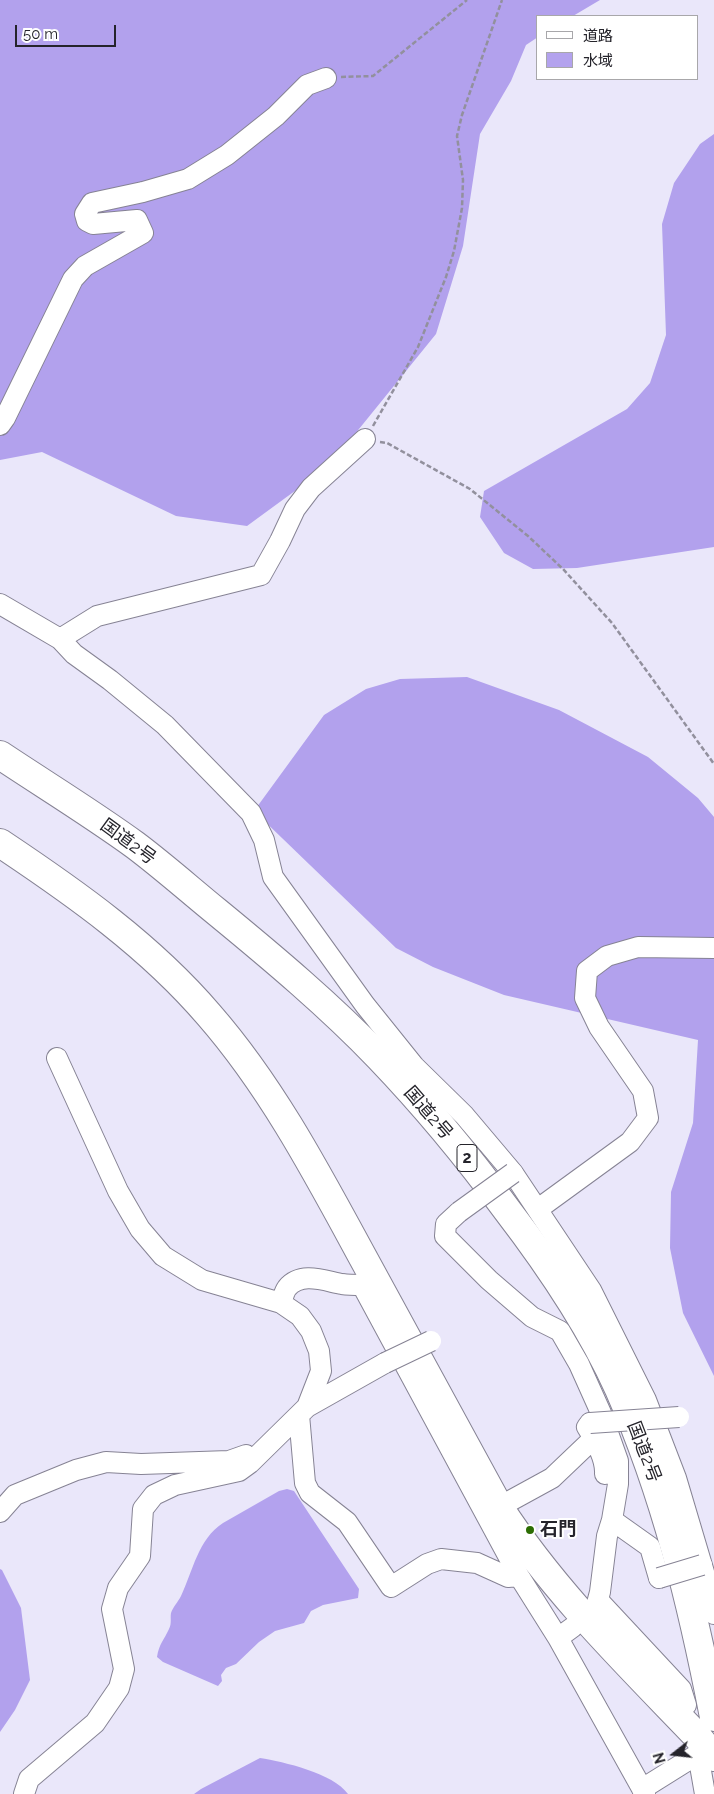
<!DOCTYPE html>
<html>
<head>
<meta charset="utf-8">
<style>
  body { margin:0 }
  #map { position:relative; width:714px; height:1794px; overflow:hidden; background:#eae7fa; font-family:Raleway,"Noto Sans JP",sans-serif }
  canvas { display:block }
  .legend { position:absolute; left:536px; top:15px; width:162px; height:65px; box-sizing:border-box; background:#fff; border:1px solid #a8a7aa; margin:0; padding:6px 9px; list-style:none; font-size:15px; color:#25242b }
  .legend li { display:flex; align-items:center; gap:10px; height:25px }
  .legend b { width:25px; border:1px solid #a8a7aa }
  .north { position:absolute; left:649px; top:1729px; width:50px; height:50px; -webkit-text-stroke:4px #fff; paint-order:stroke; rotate:254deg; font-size:14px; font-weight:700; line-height:20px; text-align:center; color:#25242b }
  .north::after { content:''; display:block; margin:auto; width:18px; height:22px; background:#25242b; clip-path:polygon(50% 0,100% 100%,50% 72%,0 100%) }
  .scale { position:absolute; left:15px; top:25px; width:101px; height:22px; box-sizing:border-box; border:2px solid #25242b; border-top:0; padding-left:6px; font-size:15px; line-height:18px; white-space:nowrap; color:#25242b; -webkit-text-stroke:4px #fff; paint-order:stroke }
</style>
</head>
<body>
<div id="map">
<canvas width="714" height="1794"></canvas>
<ul class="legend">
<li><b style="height:6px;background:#fff"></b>道路</li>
<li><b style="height:14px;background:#b3a2ee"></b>水域</li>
</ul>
<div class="north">N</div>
<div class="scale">50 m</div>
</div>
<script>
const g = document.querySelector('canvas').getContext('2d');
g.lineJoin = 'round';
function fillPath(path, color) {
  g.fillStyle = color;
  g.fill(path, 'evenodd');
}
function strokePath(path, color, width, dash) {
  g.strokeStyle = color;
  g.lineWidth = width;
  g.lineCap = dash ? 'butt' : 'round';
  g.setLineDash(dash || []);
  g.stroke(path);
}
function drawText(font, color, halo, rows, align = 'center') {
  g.font = font + ' Raleway,"Noto Sans JP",sans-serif';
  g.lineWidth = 4;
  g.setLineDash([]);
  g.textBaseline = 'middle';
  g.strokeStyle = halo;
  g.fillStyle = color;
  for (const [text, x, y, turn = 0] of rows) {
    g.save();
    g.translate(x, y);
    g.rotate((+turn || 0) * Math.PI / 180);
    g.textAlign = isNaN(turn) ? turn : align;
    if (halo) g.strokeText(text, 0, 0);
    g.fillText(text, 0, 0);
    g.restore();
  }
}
const forest = new Path2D(`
  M 0,0 L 600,0 L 573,16 L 538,16 L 538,37 L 526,45 L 511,81 L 480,134 L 463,246 L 436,334 L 329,466 L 247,526 L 176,516 L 42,452 L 0,460 Z
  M 714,134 L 714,547 L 577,568 L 533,569 L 504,553 L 480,517 L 484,491 L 627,409 L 650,383 L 666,335 L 662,224 L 674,183 L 700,144 Z
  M 467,677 L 559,710 L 648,757 L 698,798 L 714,817 L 714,1376 L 683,1313 L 670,1248 L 671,1192 L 693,1123 L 698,1040 L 504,995 L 433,967 L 396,948 L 254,811 L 324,715 L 366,689 L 400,679 Z
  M 0,1569 L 2,1570 L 21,1608 L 30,1680 L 15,1710 L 0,1732 Z
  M 260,1758 C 284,1762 333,1773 348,1794 L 194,1794 L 201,1789 Z`);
const water = new Path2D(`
  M 287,1489 L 294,1491 L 359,1589 L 358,1598 L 323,1605 L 311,1611 L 304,1623 L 275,1631 L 259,1642 L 236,1664 L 226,1668 L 221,1675 L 222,1681 L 218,1686 L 163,1662 L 157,1657 C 159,1644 164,1640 169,1629 C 172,1623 170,1618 171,1613 C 173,1607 178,1602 181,1596 C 193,1571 198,1539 223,1523 L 279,1491 Z`);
const path = new Path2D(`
  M 341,77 L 373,76 L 467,0
  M 373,426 L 418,347 L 446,277 L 454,251 L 462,208 L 463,180 L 457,136 L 462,115 L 502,0
  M 380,442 L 387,443 L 470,489 L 528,536 L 563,569 L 612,623 L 714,764`);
const minor = new Path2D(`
  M 0,425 L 5,418 L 73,279 L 85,266 L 143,233 L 137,220 L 93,224 L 87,221 L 85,214 L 92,203 L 143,192 L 188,179 L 227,155 L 276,116 L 307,85 L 326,78
  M 0,604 L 60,639 L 74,654 L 110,680 L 165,725 L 251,813 L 264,840 L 273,877 L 365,1005 L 414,1066 L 464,1115 L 513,1173 L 591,1290 L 646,1400 L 676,1478 L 706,1579 L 714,1614
  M 60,639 L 97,616 L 261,575 L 280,541 L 295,509 L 311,488 L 365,439
  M 538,1209 L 630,1142 L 648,1118 L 643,1091 L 599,1027 L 585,998 L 587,971 L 607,956 L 638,947 L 714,948
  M 459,1212 L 446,1224 L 445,1236 L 489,1280 L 532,1317 L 560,1331 L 579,1364 L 601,1413 L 618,1461 L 618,1484 L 612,1520 L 607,1536 L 600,1592 L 596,1607
  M 281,1303 C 283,1298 284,1292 287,1288 C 301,1271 325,1281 342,1284 C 349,1285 356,1285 362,1285 L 519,1576 L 558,1638 L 645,1794
  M 307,1407 L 385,1363
  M 299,1415 L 305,1483 L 310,1493 L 347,1522 L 391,1587 L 427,1564 L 441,1559 L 477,1563 L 508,1577 L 519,1576
  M 590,1423 L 587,1427 C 596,1441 606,1458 605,1474
  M 499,1507 L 552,1478 L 594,1438
  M 0,1512 L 15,1495 L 76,1470 L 106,1462 L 141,1464 L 229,1461 L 246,1455
  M 612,1520 L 650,1547 L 659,1578
  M 598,1600 L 681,1689 L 686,1705
  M 558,1638 L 573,1627
  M 642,1789 L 698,1754 L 705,1794
  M 24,1794 L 29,1779 L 95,1723 L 119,1688 L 124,1669 L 112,1609 L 118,1588 L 140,1556 L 143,1509 L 154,1495 L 175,1485 L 239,1471 L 250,1463 L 307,1407 L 321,1371 L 319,1351 L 311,1331 L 300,1316 L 281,1303 L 202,1280 L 163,1256 L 140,1229 L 118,1191 L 57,1058`);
const highway = new Path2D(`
  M 0,755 C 45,785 91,813 135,845 C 163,866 190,890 217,912 C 273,958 329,1005 379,1057 C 425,1105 468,1157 507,1210 C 550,1266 590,1325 619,1389 C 666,1496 692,1604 714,1717
  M 0,843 C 75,893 150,946 209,1015 C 271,1086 316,1171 361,1254 C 407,1338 453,1422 499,1507 C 554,1592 627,1663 697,1736 L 714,1757`);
const minorBridge = new Path2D(`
  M 459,1212 L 513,1173
  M 385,1363 L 431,1341
  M 590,1423 L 679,1417
  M 659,1578 L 702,1565`);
const markers = [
  [530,1530,5,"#2c6d03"]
];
const shields = [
  [467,1158,20]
];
const shieldNames = [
  ["2",467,1158]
];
const streetNames = [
  ["国道2号",128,842,36],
  ["国道2号",428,1113,49],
  ["国道2号",644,1452,69]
];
const poiNames = [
  ["石門",540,1530]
];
fillPath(forest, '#b2a1ed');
fillPath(water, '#b3a2ee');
strokePath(minor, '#868394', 22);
strokePath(highway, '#868394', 30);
strokePath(path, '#92909d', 2.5, [5, 2.5]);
strokePath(minor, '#fff', 20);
strokePath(highway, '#fff', 28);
strokePath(minorBridge, '#868394', 22, []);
strokePath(minorBridge, '#fff', 20);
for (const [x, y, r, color] of markers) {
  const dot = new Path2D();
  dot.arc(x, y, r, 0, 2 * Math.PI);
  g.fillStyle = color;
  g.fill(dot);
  strokePath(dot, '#fff', 2);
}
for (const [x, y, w] of shields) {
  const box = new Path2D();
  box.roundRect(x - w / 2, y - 13.5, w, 27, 4);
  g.fillStyle = '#fff';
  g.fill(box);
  strokePath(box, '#25242b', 1);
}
drawText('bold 16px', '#25242b', null, shieldNames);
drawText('18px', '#25242b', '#fff', streetNames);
drawText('bold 18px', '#25242b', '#fff', poiNames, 'left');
</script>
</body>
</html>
